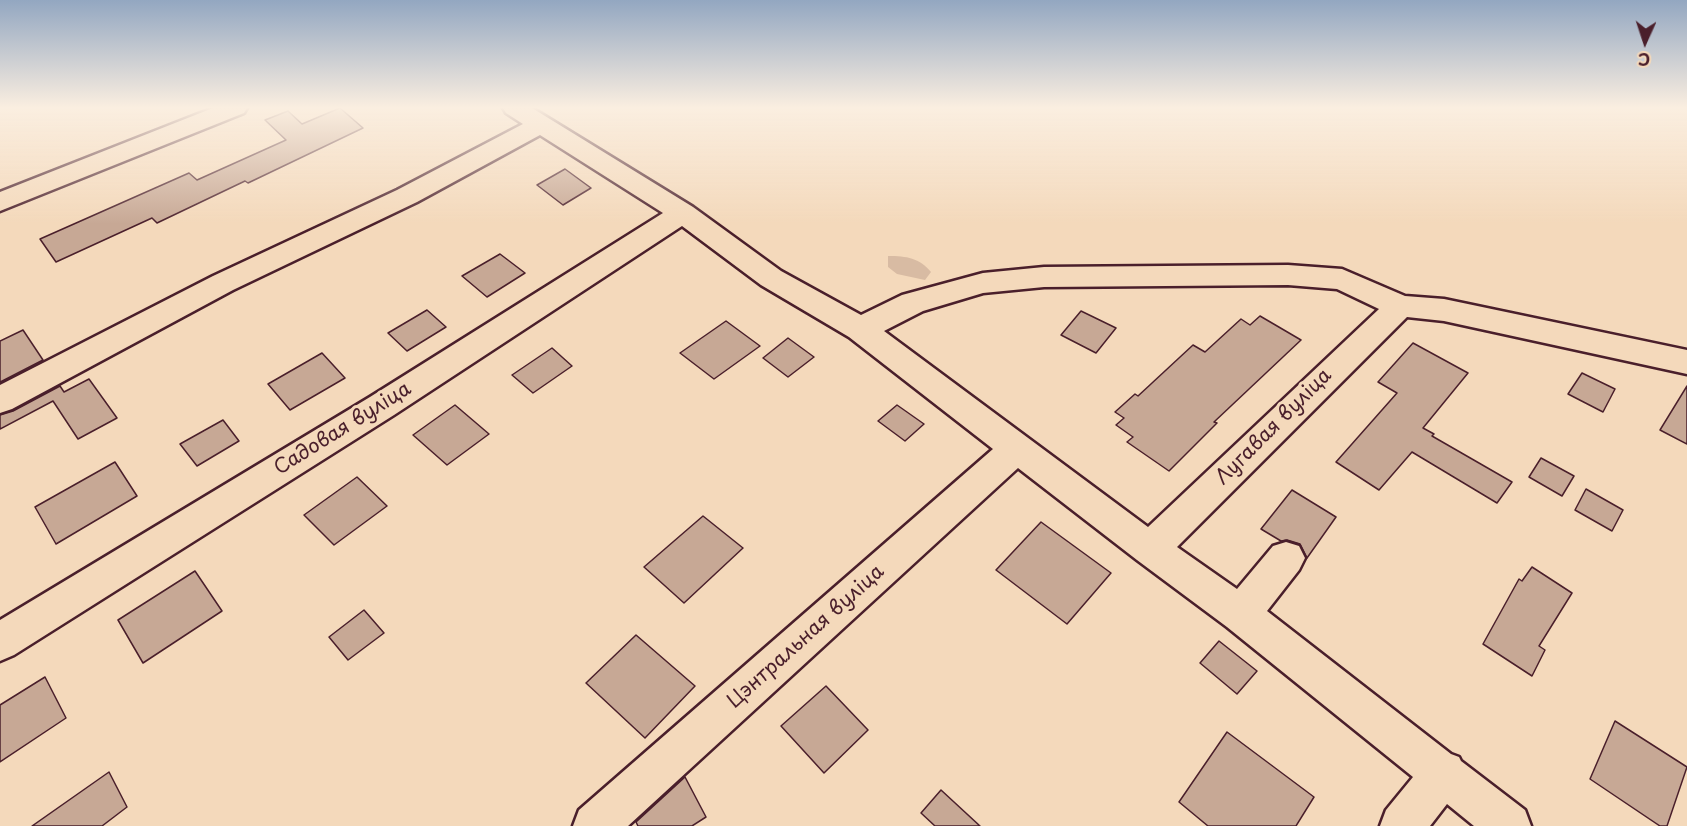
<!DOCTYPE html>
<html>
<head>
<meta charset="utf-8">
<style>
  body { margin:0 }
  #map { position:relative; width:1687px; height:826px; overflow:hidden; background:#f4d9bb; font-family:"Playpen Sans",sans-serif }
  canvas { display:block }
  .north { position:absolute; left:1615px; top:12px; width:60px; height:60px; -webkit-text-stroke:4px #f4d9bb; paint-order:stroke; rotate:183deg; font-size:16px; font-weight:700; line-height:24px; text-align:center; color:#4a1f2b }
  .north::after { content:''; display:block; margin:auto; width:21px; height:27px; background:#4a1f2b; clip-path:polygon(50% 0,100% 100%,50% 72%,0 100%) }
</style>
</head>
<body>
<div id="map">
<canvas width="1687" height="826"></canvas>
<div class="north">С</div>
</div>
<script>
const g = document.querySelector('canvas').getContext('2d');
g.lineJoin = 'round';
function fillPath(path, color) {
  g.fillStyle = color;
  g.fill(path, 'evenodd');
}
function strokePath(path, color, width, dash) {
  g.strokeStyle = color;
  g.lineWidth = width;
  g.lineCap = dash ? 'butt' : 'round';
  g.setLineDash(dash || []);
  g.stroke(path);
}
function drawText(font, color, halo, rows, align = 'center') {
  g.font = font + ' "Playpen Sans",sans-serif';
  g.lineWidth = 6;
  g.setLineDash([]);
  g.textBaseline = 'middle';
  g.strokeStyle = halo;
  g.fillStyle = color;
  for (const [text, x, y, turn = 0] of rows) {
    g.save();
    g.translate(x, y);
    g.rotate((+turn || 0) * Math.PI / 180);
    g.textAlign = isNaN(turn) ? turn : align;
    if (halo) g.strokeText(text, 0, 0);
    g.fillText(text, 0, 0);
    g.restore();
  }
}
const green = new Path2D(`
  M 888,256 C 907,256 919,258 931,272 L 925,280 L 897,274 L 888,267 Z`);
const building = new Path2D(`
  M 340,108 L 363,128 L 248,183 L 245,181 L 157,223 L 152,218 L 56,262 L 40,239 L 189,173 L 197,180 L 286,140 L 265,120 L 288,111 L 302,124 Z
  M 565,169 L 591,188 L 563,205 L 537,185 Z
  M 500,254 L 525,273 L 487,297 L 462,276 Z
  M 427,310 L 446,327 L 407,351 L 388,333 Z
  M 1081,311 L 1116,328 L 1096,353 L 1061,335 Z
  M 1260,316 L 1301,340 L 1214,422 L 1217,423 L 1169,471 L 1127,442 L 1133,437 L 1116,425 L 1124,418 L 1115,412 L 1135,394 L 1138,396 L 1193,345 L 1205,352 L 1241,319 L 1250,325 Z
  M 726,321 L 760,346 L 714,379 L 680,353 Z
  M 23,330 L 43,360 L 0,382 L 0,341 Z
  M 788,338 L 814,357 L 788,377 L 763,358 Z
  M 1413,343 L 1468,373 L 1423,428 L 1434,434 L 1432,436 L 1512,482 L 1497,503 L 1412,452 L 1379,490 L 1336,462 L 1397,393 L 1378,382 Z
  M 552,348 L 572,366 L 533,393 L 512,375 Z
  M 322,353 L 345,378 L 290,410 L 268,384 Z
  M 1582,373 L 1615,389 L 1603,412 L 1568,394 Z
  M 89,379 L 117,418 L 78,439 L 53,401 L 0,429 L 0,415 L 13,411 L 60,386 L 64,392 Z
  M 1687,386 L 1687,444 L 1660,430 Z
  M 455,405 L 489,434 L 447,465 L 413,435 Z
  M 897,405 L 924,424 L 905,441 L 878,421 Z
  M 223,420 L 239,441 L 197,466 L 180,444 Z
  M 1541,458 L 1574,476 L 1562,496 L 1529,477 Z
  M 115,462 L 137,496 L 56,544 L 35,507 Z
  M 357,477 L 387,506 L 334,545 L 304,515 Z
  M 1586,489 L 1623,510 L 1612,531 L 1575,510 Z
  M 1292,490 L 1336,517 L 1307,558 L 1300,544 L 1287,540 L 1281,541 L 1261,529 Z
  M 703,516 L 743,548 L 684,603 L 644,567 Z
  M 1041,522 L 1111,573 L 1067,624 L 996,570 Z
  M 1532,567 L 1572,593 L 1539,646 L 1545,650 L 1532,676 L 1483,644 L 1519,579 L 1522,581 Z
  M 195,571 L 222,611 L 143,663 L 118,620 Z
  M 364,610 L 384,633 L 348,660 L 329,637 Z
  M 636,635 L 695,686 L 645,738 L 586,683 Z
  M 1219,641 L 1257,671 L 1237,694 L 1200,663 Z
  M 45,677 L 66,718 L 0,762 L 0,705 Z
  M 826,686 L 868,730 L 824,773 L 781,726 Z
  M 1615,721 L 1687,767 L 1667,826 L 1660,826 L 1590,779 Z
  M 1227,732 L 1314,797 L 1296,826 L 1208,826 L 1179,802 Z
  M 109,772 L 127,807 L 102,826 L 32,826 Z
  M 685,777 L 706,817 L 692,826 L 638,826 L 636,822 Z
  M 941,790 L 980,826 L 935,826 L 921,813 Z`);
const minor = new Path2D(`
  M 213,108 L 247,108 L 244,113 L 0,211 L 0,192 Z
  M 503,108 L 532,108 L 693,207 L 781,271 L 861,315 L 902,295 L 983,273 L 1044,267 L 1288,265 L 1342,269 L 1405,296 L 1444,299 L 1687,350 L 1687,374 L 1444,321 L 1407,317 L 1177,547 L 1237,589 L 1273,546 L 1286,542 L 1299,546 L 1305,558 L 1299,570 L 1267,611 L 1451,754 L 1459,757 L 1461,761 L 1525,810 L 1531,826 L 1474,826 L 1447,804 L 1430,826 L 1380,826 L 1386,810 L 1413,777 L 1227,627 L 1137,560 L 1018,468 L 628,826 L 573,826 L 579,810 L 993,449 L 849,337 L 761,285 L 682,226 L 394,415 L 14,655 L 0,661 L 0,620 L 370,397 L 663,213 L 540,135 L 417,202 L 233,290 L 12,409 L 0,413 L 0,385 L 213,276 L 397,190 L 523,124 L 506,113 ZM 1288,285 L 1337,289 L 1379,309 L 1148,527 L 884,331 L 923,311 L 983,293 L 1044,287 Z`);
const streetNames = [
  ["Лугавая вуліца",1274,427,-45],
  ["Садовая вуліца",343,429,-32],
  ["Цэнтральная вуліца",806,637,-42]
];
fillPath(green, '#d8bba3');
fillPath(building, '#c7a895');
strokePath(building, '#4a1f2b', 1.5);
strokePath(minor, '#4a1f2b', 5);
fillPath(minor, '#f4d9bb');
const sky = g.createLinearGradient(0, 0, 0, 224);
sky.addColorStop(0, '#93a7c1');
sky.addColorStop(0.48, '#faeee0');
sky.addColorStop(1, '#faeee000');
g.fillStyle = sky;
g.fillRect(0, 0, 1687, 224);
drawText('20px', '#4a1f2b', '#f4d9bb', streetNames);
</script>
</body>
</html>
